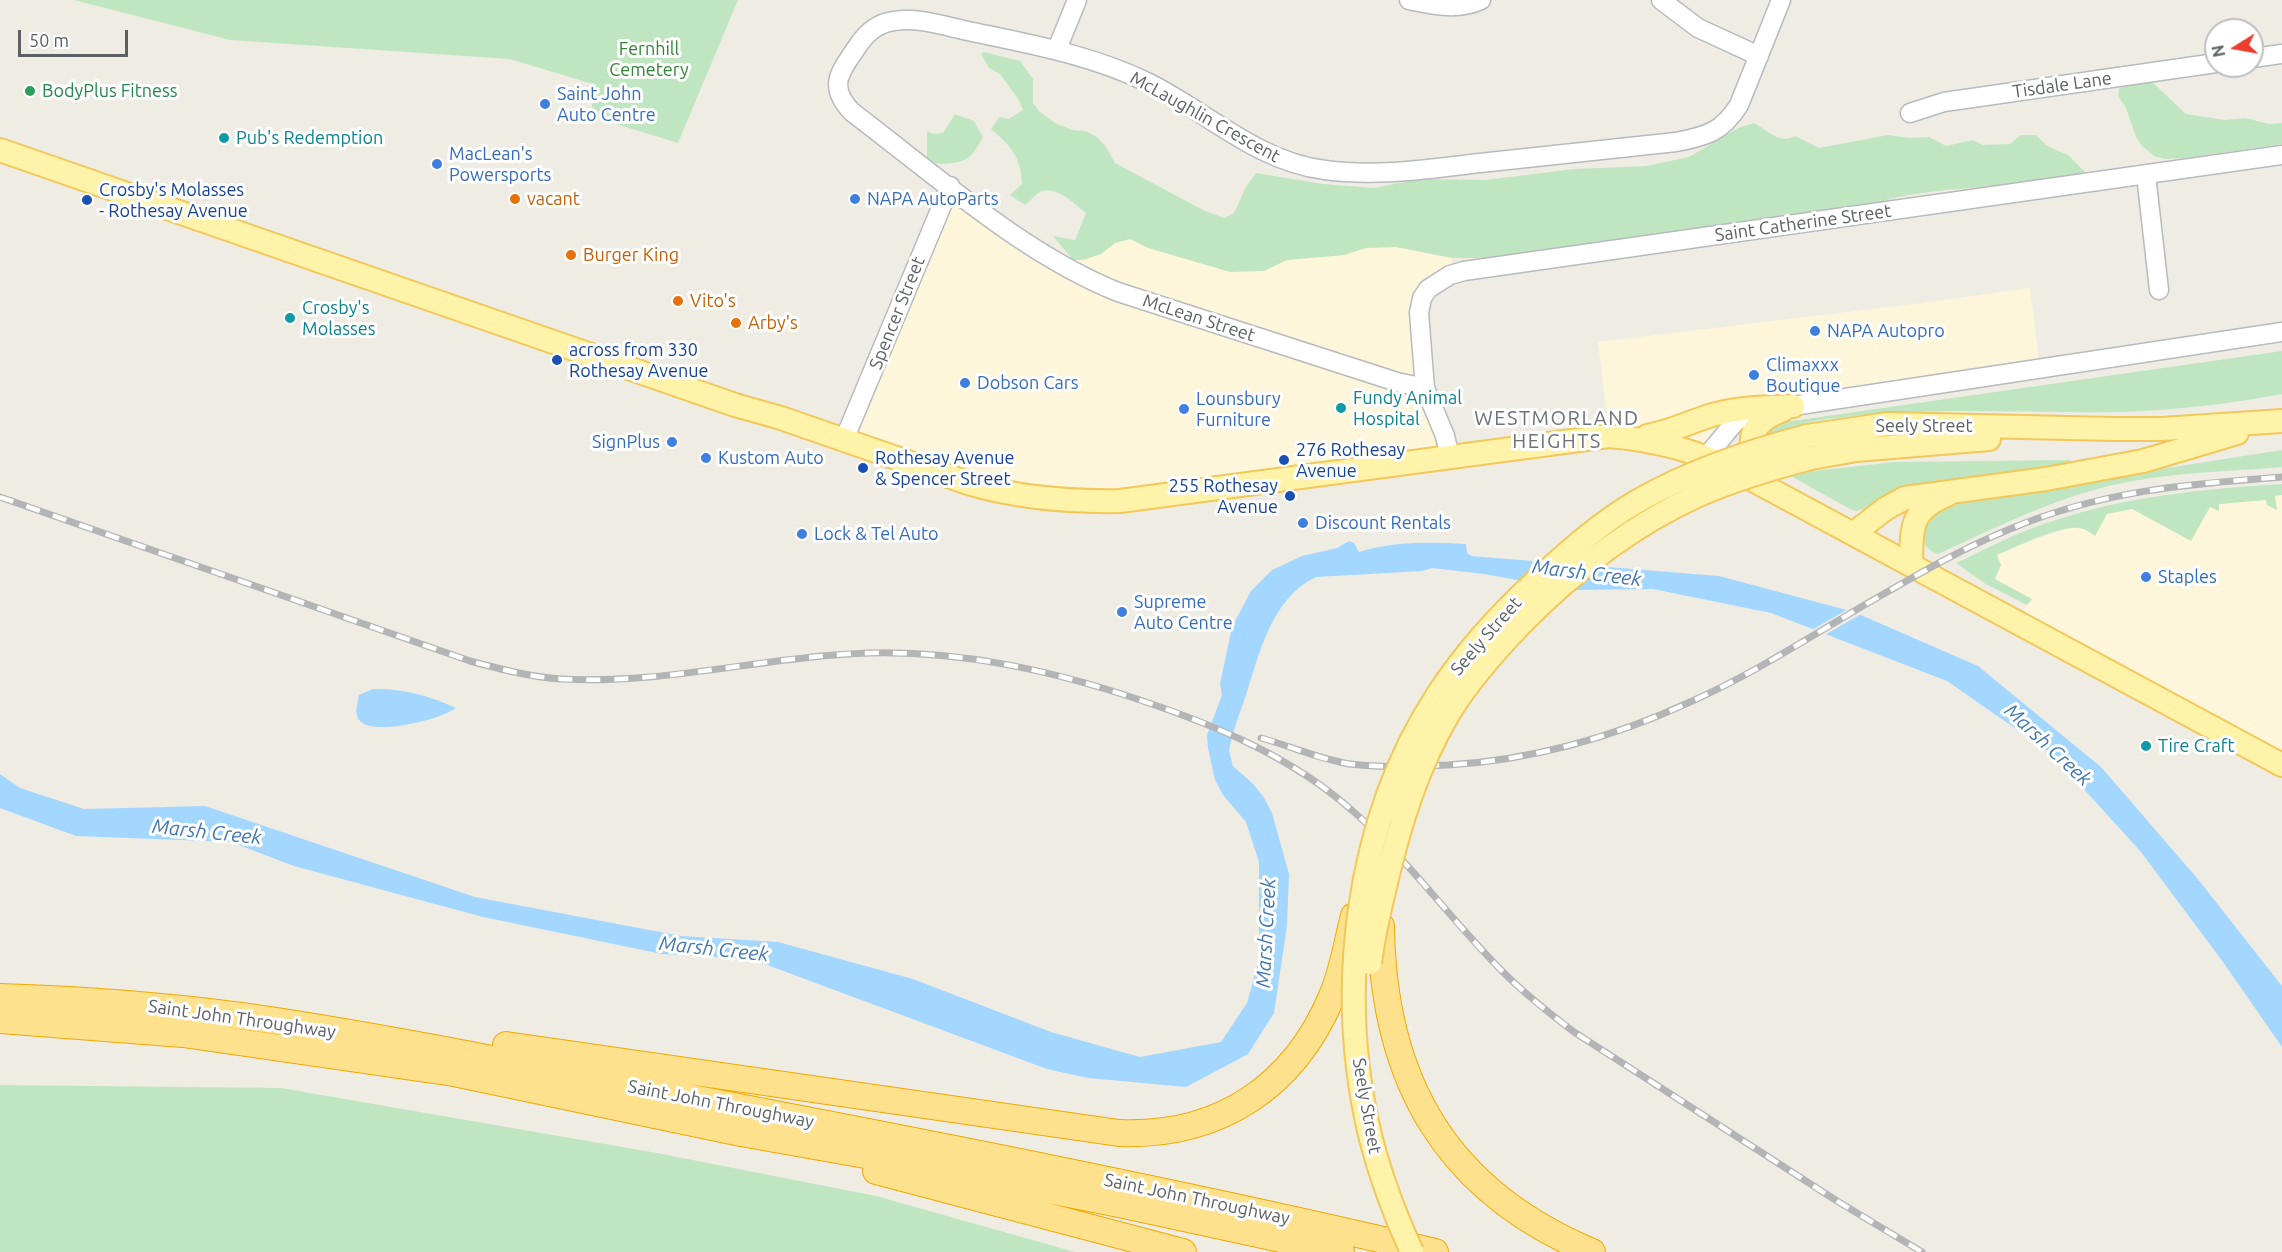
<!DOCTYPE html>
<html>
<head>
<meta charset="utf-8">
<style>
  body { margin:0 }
  #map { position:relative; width:2282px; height:1252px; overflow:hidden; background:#efece4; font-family:Ubuntu,sans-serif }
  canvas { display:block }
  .north { position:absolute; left:2204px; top:18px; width:60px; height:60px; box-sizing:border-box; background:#fff; border:2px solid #bebfc1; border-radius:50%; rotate:259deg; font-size:16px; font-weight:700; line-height:24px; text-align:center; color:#5c6065 }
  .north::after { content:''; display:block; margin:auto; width:21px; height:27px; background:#ea3f2f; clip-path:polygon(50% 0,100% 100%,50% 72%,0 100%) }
  .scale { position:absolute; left:18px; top:30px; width:110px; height:27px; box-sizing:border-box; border:3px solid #5c6065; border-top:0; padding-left:8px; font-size:18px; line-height:21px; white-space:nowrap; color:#5c6065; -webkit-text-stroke:4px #fff; paint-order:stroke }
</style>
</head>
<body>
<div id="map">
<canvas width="2282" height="1252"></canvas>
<div class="north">N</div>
<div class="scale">50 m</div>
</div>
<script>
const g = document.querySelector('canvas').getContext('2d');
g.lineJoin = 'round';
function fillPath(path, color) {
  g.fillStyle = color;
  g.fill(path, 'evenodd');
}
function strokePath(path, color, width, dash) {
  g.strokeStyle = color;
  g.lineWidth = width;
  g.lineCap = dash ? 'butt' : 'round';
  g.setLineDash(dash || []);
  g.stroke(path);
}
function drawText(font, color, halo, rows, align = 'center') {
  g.font = font + ' Ubuntu,sans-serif';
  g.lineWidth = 6;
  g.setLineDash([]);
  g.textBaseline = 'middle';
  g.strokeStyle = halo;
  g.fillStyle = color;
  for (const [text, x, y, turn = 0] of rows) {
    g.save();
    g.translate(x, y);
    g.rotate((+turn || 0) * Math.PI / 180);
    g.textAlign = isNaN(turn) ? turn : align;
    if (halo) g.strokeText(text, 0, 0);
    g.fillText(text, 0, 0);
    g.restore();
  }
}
const commercial = new Path2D(`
  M 950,186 L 1071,269 L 1073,260 L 1083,260 L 1101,254 L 1115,243 L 1130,239 L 1148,248 L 1191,260 L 1264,271 L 1287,260 L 1344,255 L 1366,248 L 1396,247 L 1452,258 L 1450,275 L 1428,289 L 1425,388 L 1450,457 L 1067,501 L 844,440 Z
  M 2030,288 L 2040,369 L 1748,414 L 1707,456 L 1609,436 L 1598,342 L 1922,303 Z
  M 2275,495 L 2282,495 L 2282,765 L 2015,621 L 2031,599 L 1994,579 L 2001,565 L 1997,555 L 2038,538 L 2072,528 L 2081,528 L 2107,514 L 2132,509 L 2210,507 L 2219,511 L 2219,504 L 2266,500 Z`);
const green = new Path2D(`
  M 74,0 L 738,0 L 678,143 L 590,116 L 596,85 L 510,59 L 230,40 Z
  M 984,52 L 1020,61 L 1033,79 L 1033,103 L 1039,111 L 1055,123 L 1072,130 L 1086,131 L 1097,137 L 1106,147 L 1115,163 L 1203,210 L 1224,218 L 1234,213 L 1246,187 L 1256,173 L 1323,184 L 1374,188 L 1419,179 L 1486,180 L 1574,169 L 1646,166 L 1689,157 L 1738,128 L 1754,123 C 1769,130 1778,145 1795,136 L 1819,148 L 1888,135 L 1909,138 L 1929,137 L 1946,146 L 1973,140 L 1983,145 L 2010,144 L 2021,135 L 2036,135 L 2047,146 L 2068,155 L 2085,172 C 2072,177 2057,178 2043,180 C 1988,190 1930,186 1876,203 L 1741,225 L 1648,236 L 1594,246 L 1486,258 L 1452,258 L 1396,247 L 1366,248 L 1344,255 L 1287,260 L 1264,271 L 1230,272 L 1148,248 L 1130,239 L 1115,243 L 1101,254 L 1083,260 L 1073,260 L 1053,236 L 1075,240 L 1086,213 C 1075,204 1055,184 1040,192 C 1035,195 1030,201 1025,205 L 1010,195 L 1022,184 C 1021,157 1011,146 991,129 L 999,117 L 1009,119 L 1023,110 L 1019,100 L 1000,74 L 989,68 L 981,54 Z
  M 2150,80 L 2186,114 L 2225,120 L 2246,118 L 2269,124 L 2282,123 L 2282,144 L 2185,158 L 2165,159 L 2154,156 L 2142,146 L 2136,137 L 2126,108 L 2118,96 L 2119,89 L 2129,84 Z
  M 955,114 L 974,121 L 983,137 C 979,144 975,152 969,157 C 959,165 938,165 927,161 L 927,131 L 934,134 L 943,133 Z
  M 2282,351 L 2282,394 C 2230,404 2176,410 2123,412 C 2017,414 1910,404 1804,423 L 1814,471 L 1895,462 L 2070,460 L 2070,467 L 1868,512 L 1866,508 L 1856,511 L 1850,509 L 1769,464 L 1763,433 L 1785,422 Z
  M 2282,450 L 2282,467 C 2225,472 2169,472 2113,485 C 2052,499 1995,528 1938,554 C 1925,550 1923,541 1920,528 C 1943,506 1959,503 1988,496 Z
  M 2282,484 L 2282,495 L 2275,496 L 2277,510 L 2267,505 L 2266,500 L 2219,504 L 2219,511 L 2210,507 L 2191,541 L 2132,509 L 2107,514 L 2095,536 C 2090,532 2084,528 2078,528 C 2058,526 2016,547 1997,555 L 2001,565 L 1995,579 L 2032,599 L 2027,605 L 1984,583 L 1956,563 C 1985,550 2013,534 2044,524 C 2119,497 2202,489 2282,484 Z
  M 0,1085 L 281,1088 L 657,1153 L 876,1196 L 1075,1252 L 0,1252 Z`);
const water = new Path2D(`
  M 1349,541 L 1354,543 L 1359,552 C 1393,541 1430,542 1466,544 L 1467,553 L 1471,556 L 1719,576 L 1854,612 L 1978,666 L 2101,767 L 2197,878 L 2282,986 L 2282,1047 L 2223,962 L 2141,852 L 2052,754 L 1947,681 L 1771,613 L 1653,589 L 1572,590 L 1484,574 L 1432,568 L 1422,571 L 1316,577 C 1271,598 1259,655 1245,698 C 1239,715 1232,733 1229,751 L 1233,766 L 1253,784 L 1263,796 L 1272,813 L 1289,874 L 1287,926 L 1274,1013 L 1248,1054 L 1186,1087 L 1088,1078 L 1047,1069 L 751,959 L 662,954 L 483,917 L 294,866 L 231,842 L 76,836 L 0,808 L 0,774 L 20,788 L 84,809 L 205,806 L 475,897 L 681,936 L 778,942 L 913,979 L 1051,1032 L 1140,1057 L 1221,1042 L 1247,1003 L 1259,959 L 1259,862 L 1246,822 L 1223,795 L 1215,780 L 1208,748 L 1207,735 L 1222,695 L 1220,684 L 1232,627 L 1251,591 L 1272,570 L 1302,556 L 1337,548 Z
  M 373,689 C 402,688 430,696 456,708 C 439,720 386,732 366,725 C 365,725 359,720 358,719 L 356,711 L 359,695 Z`);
const pier = new Path2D(`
  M 1850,608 L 1863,613 L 1823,636 L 1810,631 Z`);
const minor = new Path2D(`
  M 1409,0 C 1433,5 1458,11 1481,0
  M 1661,0 L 1698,28 L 1759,56
  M 1057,49 L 1077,0
  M 2252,58 L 2282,54
  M 1910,113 L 1944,102 L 2216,63
  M 2146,175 L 2159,290
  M 1425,388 L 1397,382 L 1118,292 C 1023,254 934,174 852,112 C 827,86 840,72 857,47 C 866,33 877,23 894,21 C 918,17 945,26 968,31 C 1030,44 1092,55 1149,83 C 1207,112 1258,162 1325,170 C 1376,177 1429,169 1480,163 C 1545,156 1611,149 1676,142 C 1707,136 1722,132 1739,105 L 1781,0
  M 844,440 L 950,186
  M 1707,456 L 1735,422 L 1748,414 L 1793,406 L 2282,332
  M 1450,457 L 1445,436 L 1425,388 L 1419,313 L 1422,298 L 1428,289 L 1450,275 L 1464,271 L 2282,155`);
const major = new Path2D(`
  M 0,150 L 735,405 L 781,418 L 971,484 C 1020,498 1069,502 1120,501 L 1609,436 C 1656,440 1695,450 1738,472 L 2282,765
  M 1647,436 C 1669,432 1688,423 1709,416 C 1736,407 1766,408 1793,406
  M 1807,436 L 1888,424 L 2113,429 L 2162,429 L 2282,421
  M 1811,458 L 1856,450 L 1989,439
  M 1758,470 C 1744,438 1752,422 1783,410
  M 1853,534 L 1885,509 L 1905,498 L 2046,479 L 2143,461 L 2237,433
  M 1911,565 C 1912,529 1909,510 1947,495`);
const highway = new Path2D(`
  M 1381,926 C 1383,1081 1446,1191 1592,1252
  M 0,997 C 93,1000 185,1007 277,1021 C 413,1042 547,1070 681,1096 C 933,1144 1185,1193 1435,1252
  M 0,1020 L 183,1034 L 454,1073 L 741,1133 L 939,1168 L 1124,1205 L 1341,1252
  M 506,1045 L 1119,1133 C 1219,1137 1294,1087 1332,996 C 1343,971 1347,942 1354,916
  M 876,1171 L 1183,1252`);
const rail = new Path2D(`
  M 0,497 L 470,661 C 500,669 530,677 561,679 C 664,685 766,656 870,653 C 962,651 1050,670 1137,699 C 1215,725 1293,757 1355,813 C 1409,861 1452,921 1503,972 C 1525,994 1549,1013 1574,1032 L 1837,1201 L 1922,1252
  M 1261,738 C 1290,746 1322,760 1350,764 C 1383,768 1416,766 1448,765 C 1532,760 1614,737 1690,702 C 1749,676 1805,640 1861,607 C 1910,579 1958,550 2010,529 C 2101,491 2186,484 2282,477`);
const majorBridge = new Path2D(`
  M 1370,963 C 1373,937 1379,912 1385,887 C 1399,826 1417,767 1449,713 C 1469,680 1494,652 1520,625 C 1573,571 1630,526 1699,495 C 1735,479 1773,468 1811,458
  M 1412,1252 C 1395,1215 1381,1178 1371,1139 C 1335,993 1355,821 1438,694 C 1466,651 1500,614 1537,580 C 1568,552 1600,523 1636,502 C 1690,471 1747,452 1807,436`);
const markers = [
  [30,91,6,"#2e9e5b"],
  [545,104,6,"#3f7fe0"],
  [224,138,6,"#0f9aa8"],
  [437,164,6,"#3f7fe0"],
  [515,199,6,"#e8710a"],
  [855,199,6,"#3f7fe0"],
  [87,200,6,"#1a4fb4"],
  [571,255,6,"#e8710a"],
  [678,301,6,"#e8710a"],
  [290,318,6,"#0f9aa8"],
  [736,323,6,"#e8710a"],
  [1815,331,6,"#3f7fe0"],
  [557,360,6,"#1a4fb4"],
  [1754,375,6,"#3f7fe0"],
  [965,383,6,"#3f7fe0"],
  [1341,408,6,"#0f9aa8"],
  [1184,409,6,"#3f7fe0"],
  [672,442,6,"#3f7fe0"],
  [706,458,6,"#3f7fe0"],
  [1284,460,6,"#1a4fb4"],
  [863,468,6,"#1a4fb4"],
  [1290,496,6,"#1a4fb4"],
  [1303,523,6,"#3f7fe0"],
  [802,534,6,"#3f7fe0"],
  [2146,577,6,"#3f7fe0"],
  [1122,612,6,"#3f7fe0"],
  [2146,746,6,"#0f9aa8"]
];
const parkNames = [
  ["Fernhill",649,49],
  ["Cemetery",649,70]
];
const streetNames = [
  ["Tisdale Lane",2062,85,-8],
  ["McLaughlin Crescent",1205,117,29],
  ["Saint Catherine Street",1803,223,-8],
  ["Spencer Street",897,313,-68],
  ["McLean Street",1199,318,18],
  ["Seely Street",1924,426],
  ["Seely Street",1486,636,-49],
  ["Saint John Throughway",242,1019,8],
  ["Saint John Throughway",721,1104,11],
  ["Seely Street",1367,1106,80],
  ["Saint John Throughway",1197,1199,12]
];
const leisureNames = [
  ["BodyPlus Fitness",42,91]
];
const shopNames = [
  ["Saint John",557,94],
  ["Auto Centre",557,115],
  ["MacLean's",449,154],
  ["Powersports",449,175],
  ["NAPA AutoParts",867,199],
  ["NAPA Autopro",1827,331],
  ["Climaxxx",1766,365],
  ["Boutique",1766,386],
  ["Dobson Cars",977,383],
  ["Lounsbury",1196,399],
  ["Furniture",1196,420],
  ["SignPlus",660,442,"right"],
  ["Kustom Auto",718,458],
  ["Discount Rentals",1315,523],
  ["Lock & Tel Auto",814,534],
  ["Staples",2158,577],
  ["Supreme",1134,602],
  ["Auto Centre",1134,623]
];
const cultureNames = [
  ["Pub's Redemption",236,138],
  ["Crosby's",302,308],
  ["Molasses",302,329],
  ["Fundy Animal",1353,398],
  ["Hospital",1353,419],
  ["Tire Craft",2158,746]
];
const transitNames = [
  ["Crosby's Molasses",99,190],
  ["- Rothesay Avenue",99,211],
  ["across from 330",569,350],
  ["Rothesay Avenue",569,371],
  ["276 Rothesay",1296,450],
  ["Avenue",1296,471],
  ["Rothesay Avenue",875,458],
  ["& Spencer Street",875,479],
  ["255 Rothesay",1278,486,"right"],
  ["Avenue",1278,507,"right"]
];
const foodNames = [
  ["vacant",527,199],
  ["Burger King",583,255],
  ["Vito's",690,301],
  ["Arby's",748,323]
];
const neighbourhoodNames = [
  ["WESTMORLAND",1557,418],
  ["HEIGHTS",1557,441]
];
const waterNames = [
  ["Marsh Creek",1587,573,7],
  ["Marsh Creek",2048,745,43],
  ["Marsh Creek",207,832,6],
  ["Marsh Creek",1266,933,-87],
  ["Marsh Creek",714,949,6]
];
fillPath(commercial, '#fef6da');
fillPath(green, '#c0e6c1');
fillPath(water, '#a4d7ff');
fillPath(pier, '#efece4');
strokePath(minor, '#b7babe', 21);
strokePath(major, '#f2c85a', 26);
strokePath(highway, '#f3a800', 28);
strokePath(minor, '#fff', 18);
strokePath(major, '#fff2a9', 22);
strokePath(highway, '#fde18c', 26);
strokePath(rail, '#b3b4b5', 7);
strokePath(rail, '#fff', 4.5, [14]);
strokePath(majorBridge, '#f2c85a', 26, []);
strokePath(majorBridge, '#fff2a9', 22);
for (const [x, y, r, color] of markers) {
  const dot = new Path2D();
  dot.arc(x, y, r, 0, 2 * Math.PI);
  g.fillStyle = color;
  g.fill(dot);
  strokePath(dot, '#fff', 2);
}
drawText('18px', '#348438', '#fff', parkNames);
drawText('18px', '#5c6065', '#fff', streetNames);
drawText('18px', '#27864d', '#fff', leisureNames, 'left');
drawText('18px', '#366cbe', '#fff', shopNames, 'left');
drawText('18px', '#0d838f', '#fff', cultureNames, 'left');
drawText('18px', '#164399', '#fff', transitNames, 'left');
drawText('18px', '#c56008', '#fff', foodNames, 'left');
g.letterSpacing = '1.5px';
drawText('20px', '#6d7277', '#fff', neighbourhoodNames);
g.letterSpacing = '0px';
drawText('italic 20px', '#4077b2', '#fff', waterNames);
</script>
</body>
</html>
